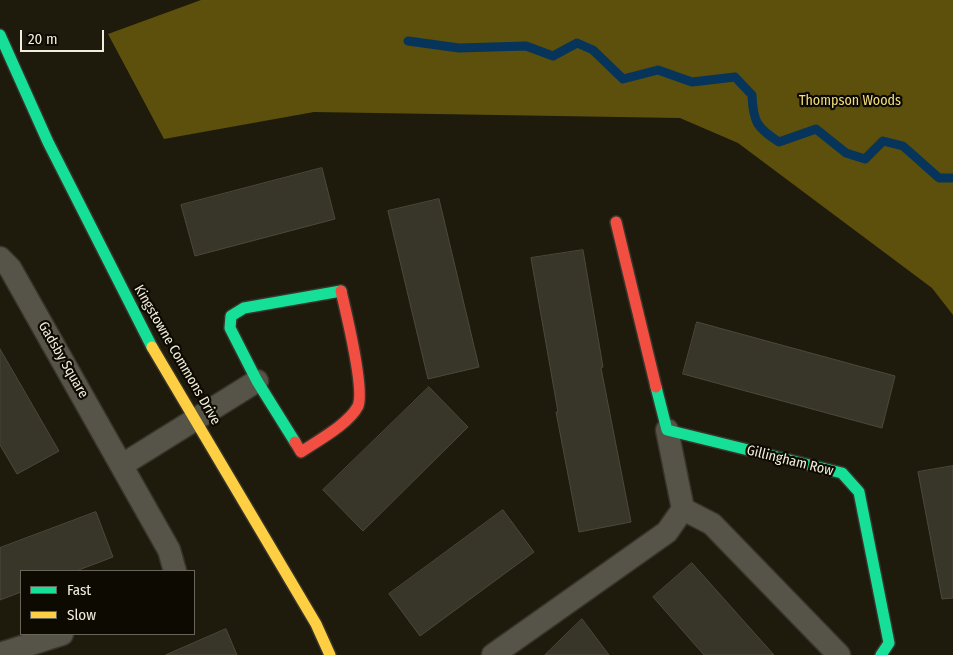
<!DOCTYPE html>
<html>
<head>
<meta charset="utf-8">
<style>
  body { margin:0 }
  #map { position:relative; width:953px; height:655px; overflow:hidden; background:#1e1b0c; font-family:"Fira Sans Condensed",sans-serif }
  canvas { display:block }
  .legend { position:absolute; left:20px; top:570px; width:175px; height:65px; box-sizing:border-box; background:#0d0a02; border:1px solid #68655a; margin:0; padding:6px 9px; list-style:none; font-size:15px; color:#f1eedd }
  .legend li { display:flex; align-items:center; gap:10px; height:25px }
  .legend b { width:25px; border:1px solid #68655a }
  .scale { position:absolute; left:20px; top:30px; width:84px; height:22px; box-sizing:border-box; border:2px solid #f1eedd; border-top:0; padding-left:6px; font-size:15px; line-height:18px; white-space:nowrap; color:#f1eedd; -webkit-text-stroke:4px #0d0a02; paint-order:stroke }
</style>
</head>
<body>
<div id="map">
<canvas width="953" height="655"></canvas>
<ul class="legend">
<li><b style="height:6px;background:#16e098"></b>Fast</li>
<li><b style="height:6px;background:#ffcf43"></b>Slow</li>
</ul>
<div class="scale">20 m</div>
</div>
<script>
const g = document.querySelector('canvas').getContext('2d');
g.lineJoin = 'round';
function fillPath(path, color) {
  g.fillStyle = color;
  g.fill(path, 'evenodd');
}
function strokePath(path, color, width, dash) {
  g.strokeStyle = color;
  g.lineWidth = width;
  g.lineCap = dash ? 'butt' : 'round';
  g.setLineDash(dash || []);
  g.stroke(path);
}
function drawText(font, color, halo, rows, align = 'center') {
  g.font = font + ' "Fira Sans Condensed",sans-serif';
  g.lineWidth = 4.5;
  g.setLineDash([]);
  g.textBaseline = 'middle';
  g.strokeStyle = halo;
  g.fillStyle = color;
  for (const [text, x, y, turn = 0] of rows) {
    g.save();
    g.translate(x, y);
    g.rotate((+turn || 0) * Math.PI / 180);
    g.textAlign = isNaN(turn) ? turn : align;
    if (halo) g.strokeText(text, 0, 0);
    g.fillText(text, 0, 0);
    g.restore();
  }
}
const forest = new Path2D(`
  M 201,0 L 953,0 L 953,315 L 932,288 L 738,143 L 680,118 L 314,112 L 164,139 L 108,34 Z`);
const stream = new Path2D(`
  M 408,41 L 459,48 L 526,46 L 553,56 L 577,43 L 593,50 L 623,79 L 658,70 L 692,82 L 735,77 L 752,95 C 753,122 757,128 779,142 L 816,129 L 846,153 L 865,159 L 883,141 L 903,146 L 939,178 L 953,178`);
const building = new Path2D(`
  M 322,168 L 335,219 L 195,256 L 181,205 Z
  M 439,199 L 479,367 L 428,379 L 388,211 Z
  M 583,250 L 603,367 L 601,368 L 631,522 L 579,532 L 556,412 L 558,412 L 531,258 Z
  M 697,322 L 895,376 L 882,428 L 683,374 Z
  M 0,349 L 59,451 L 17,474 L 0,445 Z
  M 429,387 L 468,427 L 363,531 L 323,490 Z
  M 953,466 L 953,598 L 942,599 L 918,472 Z
  M 503,510 L 534,552 L 420,636 L 389,594 Z
  M 96,512 L 113,557 L 76,571 L 21,571 L 21,592 L 0,600 L 0,548 Z
  M 692,563 L 774,655 L 704,655 L 653,597 Z
  M 582,619 L 609,655 L 545,655 Z
  M 226,629 L 237,655 L 166,655 Z`);
const street = new Path2D(`
  M 0,258 L 10,268 L 169,550 L 175,571
  M 667,430 L 683,509
  M 122,465 L 257,381
  M 0,654 L 62,634
  M 493,655 L 667,532 L 683,509 L 712,524 L 839,655`);
const fast = new Path2D(`
  M 0,35 L 48,142 L 152,347
  M 656,387 L 667,430 L 842,473 L 859,492 L 889,643 L 881,655
  M 295,442 L 257,381 L 230,328 L 231,316 L 244,308 L 341,291`);
const slow = new Path2D(`
  M 152,347 L 316,624 L 330,655`);
const jam = new Path2D(`
  M 616,222 L 656,387
  M 295,442 L 301,452 C 317,441 349,424 358,406 C 365,389 346,312 341,291`);
const parkNames = [
  ["Thompson Woods",850,101]
];
const streetNames = [
  ["Kingstowne Commons Drive",177,355,60],
  ["Gadsby Square",63,360,60],
  ["Gillingham Row",790,461,14]
];
fillPath(forest, '#5c500c');
strokePath(stream, '#07345a', 9);
fillPath(building, '#383628');
strokePath(building, '#4c493c', 1);
strokePath(street, '#37342a', 25);
strokePath(fast, '#37342a', 14);
strokePath(slow, '#37342a', 14);
strokePath(jam, '#37342a', 14);
strokePath(street, '#565449', 22);
strokePath(fast, '#16e098', 11);
strokePath(slow, '#ffcf43', 11);
strokePath(jam, '#f24e42', 11);
drawText('14px', '#f4df7e', '#0d0a02', parkNames);
drawText('14px', '#f1eedd', '#0d0a02', streetNames);
</script>
</body>
</html>
